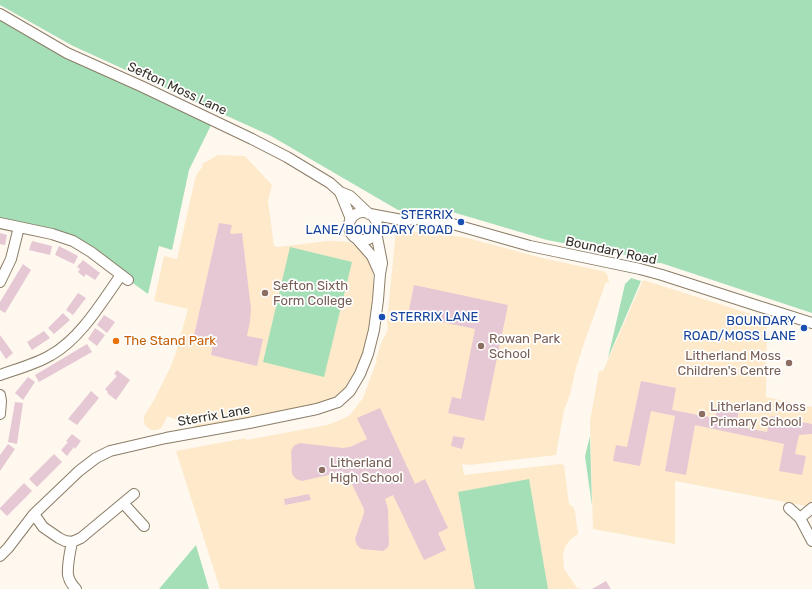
<!DOCTYPE html>
<html>
<head>
<meta charset="utf-8">
<style>
  body { margin:0 }
  canvas { display:block; background:#fef8ef }
</style>
</head>
<body>
<canvas width="812" height="589"></canvas>
<script>
const g = document.querySelector('canvas').getContext('2d');
g.lineJoin = 'round';
function fillPath(path, color) {
  g.fillStyle = color;
  g.fill(path, 'evenodd');
}
function strokePath(path, color, width, dash) {
  g.strokeStyle = color;
  g.lineWidth = width;
  g.lineCap = dash ? 'butt' : 'round';
  g.setLineDash(dash || []);
  g.stroke(path);
}
function drawText(font, color, halo, rows, align = 'center') {
  g.font = font + ' Rubik,sans-serif';
  g.lineWidth = 3.5;
  g.setLineDash([]);
  g.textBaseline = 'middle';
  g.strokeStyle = halo;
  g.fillStyle = color;
  for (const [text, x, y, turn = 0] of rows) {
    g.save();
    g.translate(x, y);
    g.rotate((+turn || 0) * Math.PI / 180);
    g.textAlign = isNaN(turn) ? turn : align;
    if (halo) g.strokeText(text, 0, 0);
    g.fillText(text, 0, 0);
    g.restore();
  }
}
const built = new Path2D(`
  M 218,155 L 245,156 L 272,185 L 268,201 L 274,246 L 278,247 L 328,241 L 335,241 L 349,242 L 362,251 L 364,254 L 367,259 L 372,268 L 374,285 L 373,306 L 370,327 L 360,363 L 342,399 L 204,430 L 167,416 L 163,425 L 161,428 L 157,430 L 152,430 L 148,428 L 145,425 L 144,421 L 144,416 L 154,400 L 170,368 L 176,352 L 188,309 L 154,301 L 164,256 L 177,259 L 195,179 L 197,174 L 203,166 L 202,164 Z
  M 396,230 L 464,237 L 542,258 L 602,271 L 605,272 L 608,276 L 609,283 L 606,282 L 582,349 L 575,372 L 570,395 L 564,410 L 556,455 L 470,465 L 462,464 L 464,475 L 560,464 L 564,465 L 569,504 L 573,507 L 575,511 L 578,534 L 571,539 L 565,547 L 563,555 L 564,566 L 563,567 L 577,588 L 583,589 L 220,589 L 176,451 L 246,438 L 246,440 L 327,425 L 338,421 L 350,415 L 363,398 L 377,360 L 376,360 L 381,343 L 388,330 L 387,322 Z
  M 643,280 L 767,319 L 766,397 L 812,407 L 812,501 L 806,506 L 675,481 L 675,544 L 593,529 L 590,421 L 599,371 L 603,371 Z`);
const green = new Path2D(`
  M 0,0 L 812,0 L 812,313 L 661,263 L 656,263 L 626,255 L 547,240 L 449,211 L 398,210 L 271,136 L 73,46 L 0,5 Z
  M 0,11 L 71,51 L 215,117 L 189,170 L 172,250 L 159,246 L 148,294 L 83,247 L 0,223 Z
  M 290,247 L 352,262 L 324,377 L 263,362 Z
  M 631,278 L 641,281 L 608,358 L 625,284 Z
  M 590,436 L 592,506 L 585,456 Z
  M 529,479 L 548,589 L 475,589 L 458,492 Z
  M 196,545 L 209,589 L 159,589 Z`);
const building = new Path2D(`
  M 219,223 L 232,225 L 230,233 L 233,234 L 242,233 L 251,309 L 250,321 L 247,336 L 263,339 L 257,366 L 211,355 L 213,344 L 193,340 Z
  M 0,233 L 7,235 L 5,245 L 0,244 Z
  M 32,241 L 52,246 L 50,255 L 29,250 Z
  M 59,246 L 78,256 L 74,264 L 55,255 Z
  M 83,260 L 100,273 L 95,280 L 86,274 L 84,277 L 78,272 L 80,269 L 77,267 Z
  M 23,264 L 31,270 L 5,313 L 0,310 L 0,302 Z
  M 414,285 L 508,305 L 484,421 L 448,413 L 452,397 L 461,399 L 475,329 L 408,315 Z
  M 78,293 L 86,298 L 73,315 L 66,310 Z
  M 63,313 L 70,320 L 54,334 L 48,328 Z
  M 104,315 L 115,322 L 107,333 L 97,325 Z
  M 95,328 L 105,335 L 97,346 L 88,339 Z
  M 44,331 L 50,338 L 32,350 L 27,342 Z
  M 0,335 L 13,353 L 6,359 L 0,350 Z
  M 87,344 L 92,352 L 39,382 L 35,375 Z
  M 117,370 L 130,380 L 116,400 L 107,393 L 108,392 L 105,389 L 117,376 L 114,374 Z
  M 28,377 L 35,382 L 23,400 L 15,393 Z
  M 641,381 L 676,388 L 672,410 L 715,418 L 718,406 L 739,410 L 736,426 L 767,432 L 771,416 L 812,424 L 812,434 L 799,435 L 795,454 L 806,456 L 802,475 L 779,471 L 784,444 L 695,425 L 686,475 L 665,471 L 675,416 L 651,411 L 640,466 L 613,461 L 616,445 L 627,447 Z
  M 91,391 L 99,398 L 77,425 L 68,419 Z
  M 15,402 L 23,403 L 17,444 L 8,442 Z
  M 380,408 L 415,484 L 425,479 L 448,528 L 438,533 L 446,550 L 424,560 L 393,495 L 385,499 L 388,509 L 389,544 L 388,547 L 383,551 L 362,549 L 360,548 L 357,545 L 355,539 L 364,513 L 364,509 L 347,474 L 342,472 L 302,481 L 296,479 L 292,474 L 291,451 L 293,447 L 295,445 L 300,443 L 343,448 L 350,447 L 367,439 L 357,418 Z
  M 72,434 L 81,441 L 75,449 L 74,447 L 67,456 L 61,450 L 68,442 L 66,441 Z
  M 453,436 L 465,438 L 462,449 L 451,446 Z
  M 8,444 L 15,449 L 0,471 L 0,455 Z
  M 54,454 L 62,462 L 37,487 L 29,479 Z
  M 24,483 L 32,491 L 7,516 L 0,509 L 0,508 Z
  M 309,494 L 311,500 L 285,505 L 284,499 Z
  M 606,581 L 611,589 L 592,589 Z`);
const minor = new Path2D(`
  M 0,14 L 67,53 L 143,87 L 252,139 L 287,157 L 330,183 L 340,192 L 350,196 L 369,214
  M 340,192 L 351,219
  M349 226a14 14 0 1 1 28 0a14 14 0 1 1-28 0Z
  M 370,214 L 402,220 L 420,219 L 442,221 L 530,246 L 640,269 L 662,275 L 755,305 L 812,323
  M 0,223 L 52,234 L 73,241 L 91,252 L 128,280
  M 357,239 L 372,256 L 380,274
  M 0,282 L 11,259 L 19,227
  M 0,375 C 17,369 36,364 51,355 C 80,339 102,302 121,275
  M 0,395 L 1,401 L 0,414
  M 124,504 L 144,526
  M 789,508 L 800,518 L 812,541
  M 34,514 L 43,527 L 59,538 L 65,541 L 72,542 L 81,538 L 134,494
  M 800,518 L 812,508
  M 72,542 C 70,552 67,565 68,575 C 69,580 72,585 76,589
  M 0,556 L 8,548 L 34,514 L 79,471 L 96,458 L 110,451 L 166,438 L 249,423 L 317,409 L 338,402 L 350,391 L 360,374 L 368,354 L 374,330 L 378,300 L 380,274 L 382,263 L 376,232`);
const markers = [
  [461,222,4,"#1a4fb4"],
  [265,293,4,"#8d6e63"],
  [382,317,4,"#1a4fb4"],
  [804,328,4,"#1a4fb4"],
  [116,341,4,"#e8710a"],
  [481,346,4,"#8d6e63"],
  [789,363,4,"#8d6e63"],
  [702,414,4,"#8d6e63"],
  [322,470,4,"#8d6e63"]
];
const streetNames = [
  ["Sefton Moss Lane",177,89,25],
  ["Boundary Road",611,251,12],
  ["Sterrix Lane",214,416,-10]
];
const transitNames = [
  ["STERRIX",453,215],
  ["LANE/BOUNDARY ROAD",453,230],
  ["STERRIX LANE",390,317,"left"],
  ["BOUNDARY",796,321],
  ["ROAD/MOSS LANE",796,336]
];
const educationNames = [
  ["Sefton Sixth",273,286],
  ["Form College",273,301],
  ["Rowan Park",489,339],
  ["School",489,354],
  ["Litherland Moss",781,356,"right"],
  ["Children's Centre",781,371,"right"],
  ["Litherland Moss",710,407],
  ["Primary School",710,422],
  ["Litherland",330,463],
  ["High School",330,478]
];
const foodNames = [
  ["The Stand Park",124,341]
];
fillPath(built, '#feeacb');
fillPath(green, '#a5dfb7');
fillPath(building, '#e5c8d4');
strokePath(minor, '#8b7d67', 12);
strokePath(minor, '#fff', 10);
for (const [x, y, r, color] of markers) {
  const dot = new Path2D();
  dot.arc(x, y, r, 0, 2 * Math.PI);
  g.fillStyle = color;
  g.fill(dot);
  strokePath(dot, '#fff', 1.5);
}
drawText('13px', '#352f26', '#fff', streetNames);
drawText('13px', '#164399', '#fff', transitNames, 'right');
drawText('13px', '#785e54', '#fff', educationNames, 'left');
drawText('13px', '#c56008', '#fff', foodNames, 'left');
</script>
</body>
</html>
